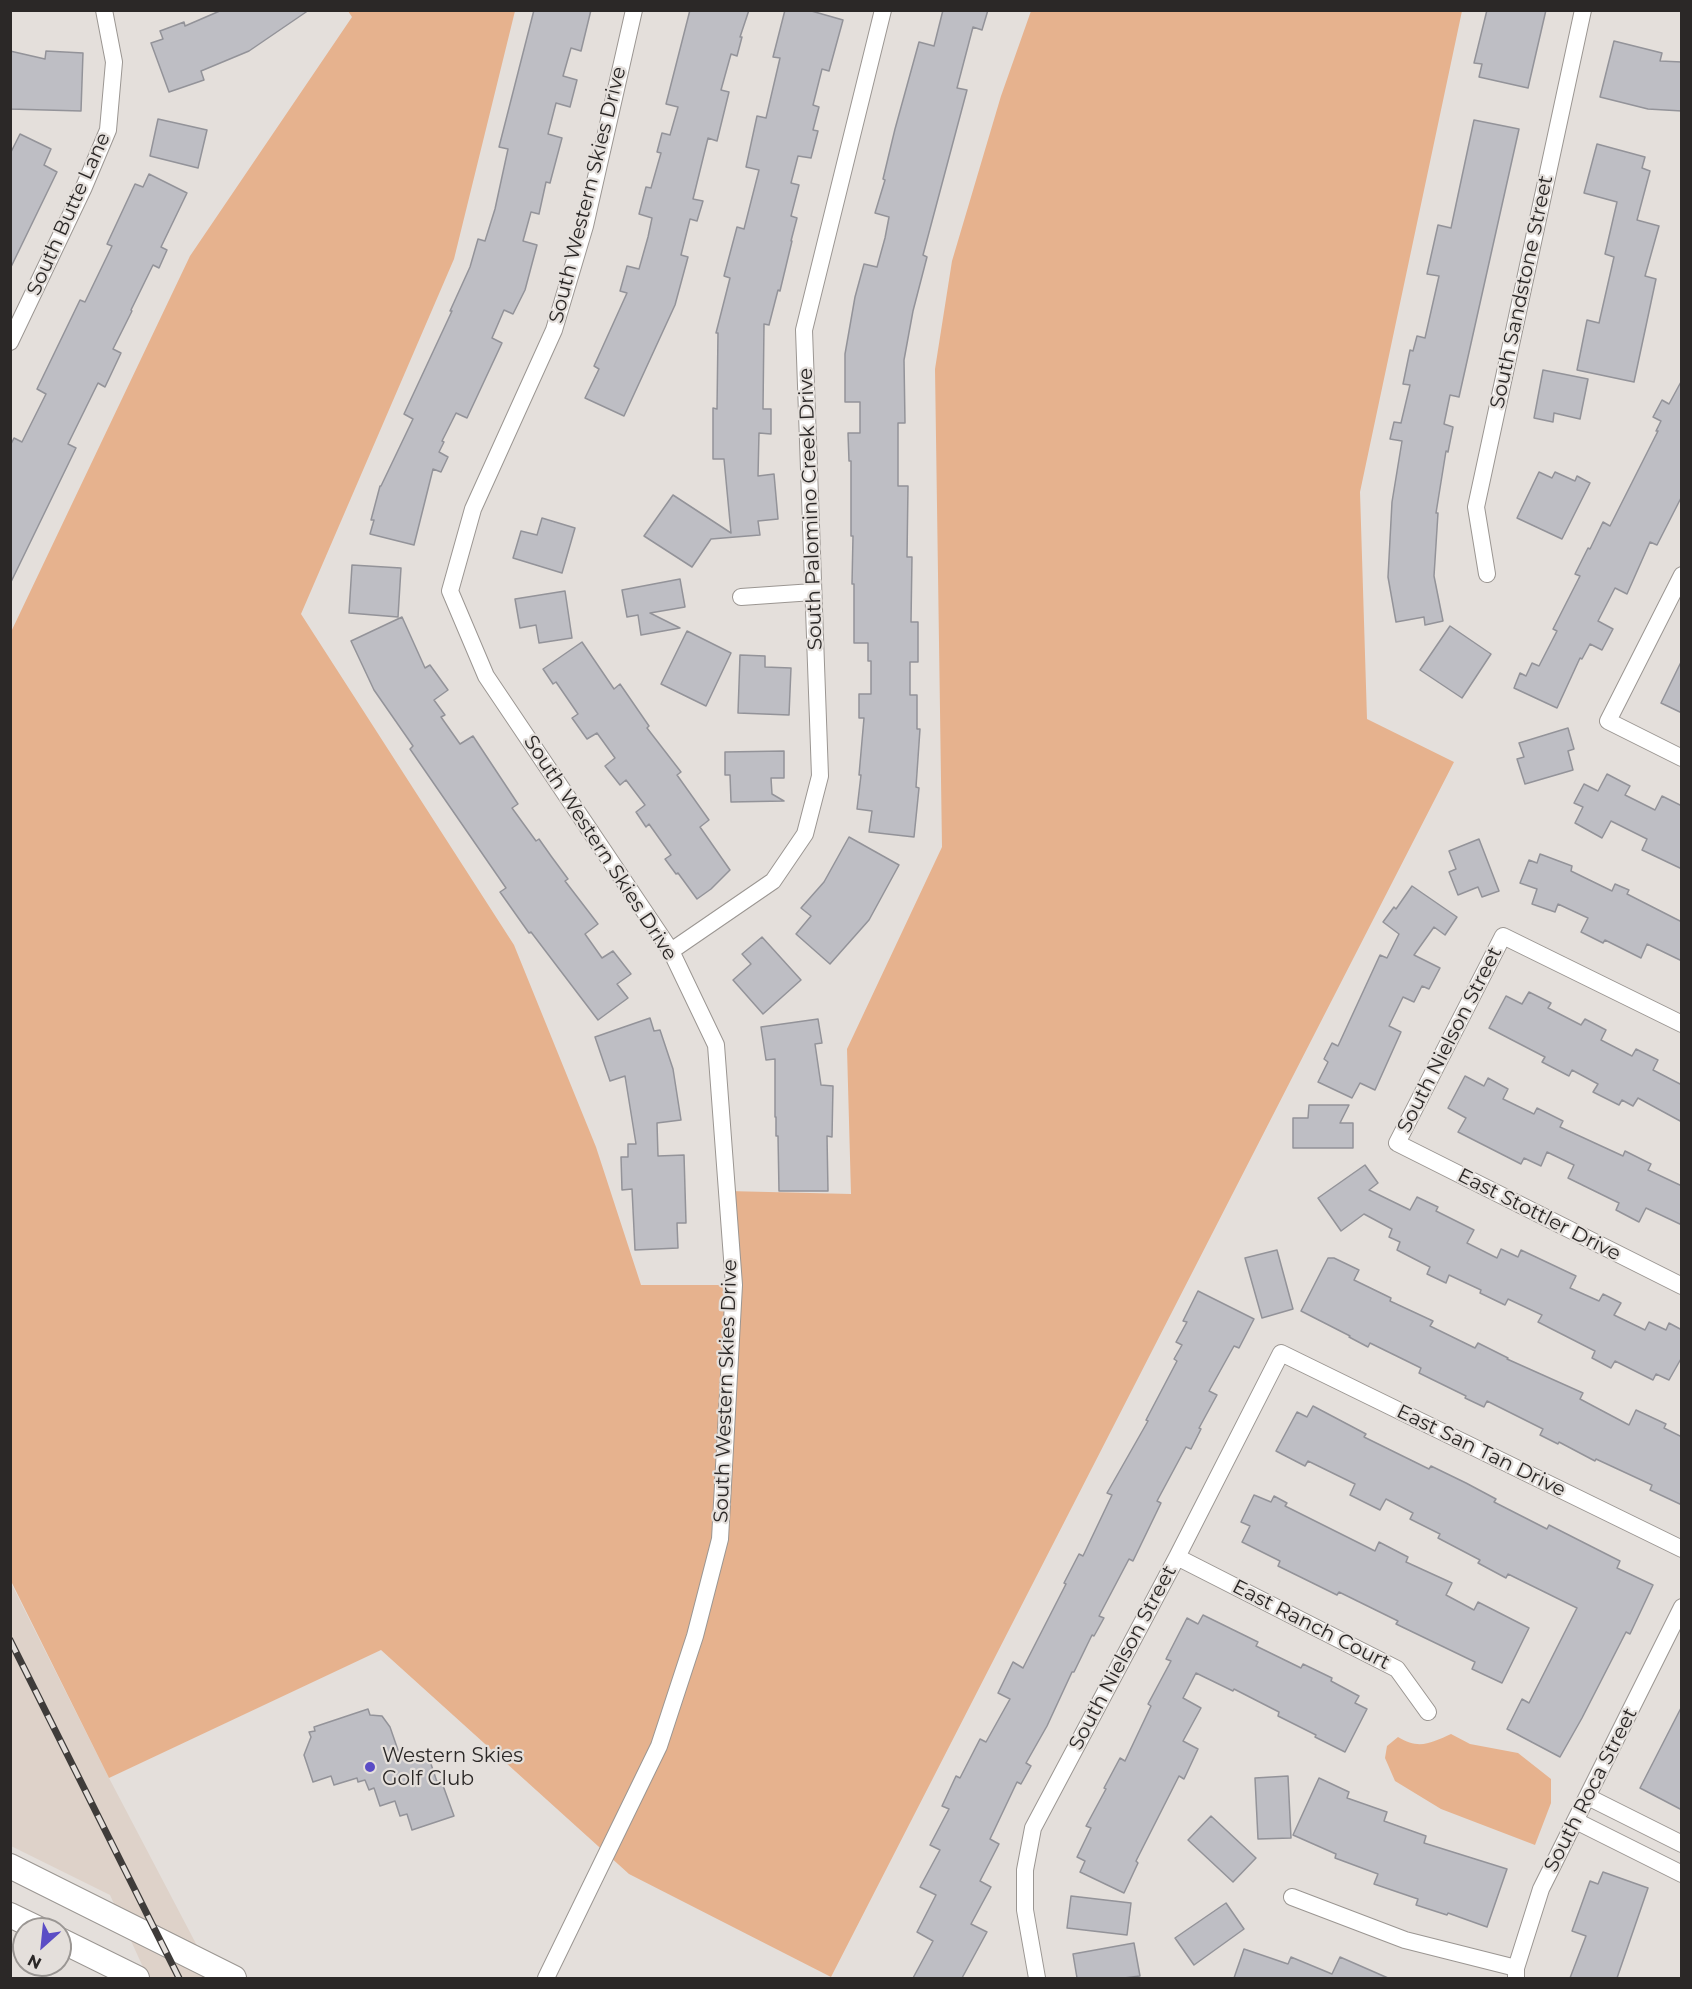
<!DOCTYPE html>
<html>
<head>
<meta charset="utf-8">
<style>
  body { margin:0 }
  #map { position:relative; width:1692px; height:1989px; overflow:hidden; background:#e4dfdb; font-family:Montserrat,sans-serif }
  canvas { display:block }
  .frame { position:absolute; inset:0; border:12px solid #2b2827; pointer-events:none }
  .north { position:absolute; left:12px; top:1917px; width:60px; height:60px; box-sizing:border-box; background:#e4dfdb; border:2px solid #9a9693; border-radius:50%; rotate:207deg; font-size:16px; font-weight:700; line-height:24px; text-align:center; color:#2b2827 }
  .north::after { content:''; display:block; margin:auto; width:21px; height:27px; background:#5b4dc5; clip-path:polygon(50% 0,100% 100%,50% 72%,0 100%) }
</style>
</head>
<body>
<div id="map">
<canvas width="1692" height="1989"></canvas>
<div class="frame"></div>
<div class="north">N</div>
</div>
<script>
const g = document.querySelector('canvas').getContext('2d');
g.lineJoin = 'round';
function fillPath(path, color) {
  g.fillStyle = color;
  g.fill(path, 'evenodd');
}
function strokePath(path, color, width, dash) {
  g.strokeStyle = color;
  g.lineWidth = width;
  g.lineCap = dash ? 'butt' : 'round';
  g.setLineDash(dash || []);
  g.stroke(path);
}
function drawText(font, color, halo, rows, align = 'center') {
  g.font = font + ' Montserrat,sans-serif';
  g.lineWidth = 4.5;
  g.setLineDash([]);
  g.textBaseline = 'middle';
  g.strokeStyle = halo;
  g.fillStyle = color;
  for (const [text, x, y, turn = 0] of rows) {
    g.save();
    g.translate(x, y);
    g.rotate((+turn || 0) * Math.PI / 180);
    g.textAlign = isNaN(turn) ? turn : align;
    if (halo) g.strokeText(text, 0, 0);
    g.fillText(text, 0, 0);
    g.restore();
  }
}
const built = new Path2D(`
  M 10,1581 L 109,1778 L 214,1978 L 148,1978 L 110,1895 L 11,1846 Z`);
const green = new Path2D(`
  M 348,11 L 515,11 L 454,259 L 301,614 L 514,945 L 596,1147 L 641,1285 L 734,1285 L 727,1191 L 851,1194 L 847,1049 L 942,847 L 935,369 L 952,261 L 1001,96 L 1031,11 L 1462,11 L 1360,492 L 1367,719 L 1454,762 L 831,1977 L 629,1874 L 381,1650 L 109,1778 L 11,1581 L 10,634 L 190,256 L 352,17 Z
  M 1451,1734 L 1470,1744 L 1518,1753 L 1551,1779 L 1551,1803 L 1535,1845 L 1441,1809 L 1395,1781 L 1385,1758 L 1387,1746 L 1398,1737 C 1419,1750 1431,1743 1451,1734 Z`);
const building = new Path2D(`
  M 222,10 L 309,10 L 249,51 L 201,71 L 204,80 L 169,92 L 151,43 L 163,39 L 160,31 L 184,22 L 185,26 Z
  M 534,10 L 591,10 L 581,51 L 571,48 L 563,76 L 577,80 L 570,107 L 556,103 L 548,134 L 562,138 L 550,183 L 546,182 L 539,214 L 531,212 L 523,241 L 537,245 L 525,290 L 513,314 L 504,310 L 492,338 L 502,343 L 467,418 L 456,413 L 442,441 L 444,442 L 439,452 L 448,457 L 441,472 L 433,469 L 414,545 L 370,534 L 374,520 L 371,520 L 380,486 L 381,486 L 413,419 L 404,414 L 452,311 L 450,311 L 470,267 L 478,239 L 485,241 L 495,209 L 508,149 L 499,147 Z
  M 690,10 L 749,10 L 740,37 L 742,37 L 737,56 L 731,54 L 721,90 L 729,92 L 717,141 L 708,138 L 693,199 L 703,201 L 697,221 L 690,219 L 681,255 L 688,257 L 675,305 L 624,416 L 585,398 L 599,369 L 594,366 L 627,293 L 620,291 L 627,266 L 639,269 L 648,237 L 652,218 L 639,214 L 646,187 L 651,188 L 661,153 L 657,152 L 662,133 L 670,135 L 678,107 L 666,104 Z
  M 785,10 L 808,10 L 843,20 L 829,71 L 822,69 L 813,105 L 819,107 L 813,130 L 818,131 L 811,158 L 798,156 L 791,183 L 799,185 L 791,216 L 797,218 L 791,241 L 792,241 L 780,291 L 778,290 L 769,325 L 764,324 L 763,409 L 771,409 L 771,434 L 759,433 L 758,476 L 774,474 L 778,519 L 758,521 L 760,535 L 711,539 L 692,567 L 644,536 L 673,495 L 731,533 L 724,459 L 713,459 L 713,408 L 717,409 L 718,333 L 716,333 L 730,278 L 724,276 L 737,227 L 744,229 L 759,170 L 746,167 L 757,116 L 766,118 L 780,58 L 773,57 Z
  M 943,10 L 988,10 L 982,30 L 973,27 L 957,88 L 967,90 L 923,255 L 927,257 L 913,311 L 904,360 L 905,423 L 898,423 L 898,486 L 908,486 L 907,557 L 912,557 L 911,622 L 918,622 L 918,662 L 910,662 L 910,695 L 917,695 L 917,729 L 920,729 L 916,787 L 919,788 L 914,837 L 869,832 L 872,811 L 857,809 L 861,775 L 859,775 L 864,718 L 859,718 L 859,694 L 871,694 L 871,661 L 868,661 L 868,643 L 854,643 L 854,584 L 852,584 L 853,536 L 851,536 L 851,461 L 849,461 L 848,433 L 860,433 L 860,402 L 845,402 L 845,354 L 855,297 L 864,264 L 877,267 L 885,238 L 889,217 L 875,213 L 885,180 L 883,179 L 895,129 L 919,42 L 934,46 Z
  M 1487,10 L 1546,10 L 1528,88 L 1479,77 L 1482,64 L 1474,63 Z
  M 1614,41 L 1662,53 L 1660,61 L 1682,62 L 1682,111 L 1648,109 L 1600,97 Z
  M 10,51 L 45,59 L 46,51 L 83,53 L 81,111 L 10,109 Z
  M 158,119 L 207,130 L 198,168 L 150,156 Z
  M 1474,120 L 1519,129 L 1459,397 L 1450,395 L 1444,424 L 1453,427 L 1448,452 L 1446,451 L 1436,513 L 1438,513 L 1434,576 L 1443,621 L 1425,625 L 1424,617 L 1396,622 L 1388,577 L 1392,502 L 1402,441 L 1390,439 L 1394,422 L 1401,423 L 1410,385 L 1403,384 L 1410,350 L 1413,351 L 1417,336 L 1425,338 L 1439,276 L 1427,274 L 1438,225 L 1451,228 Z
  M 20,134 L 51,149 L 44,165 L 57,172 L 10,269 L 10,154 Z
  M 1597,144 L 1645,157 L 1642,168 L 1650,171 L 1637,220 L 1659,226 L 1645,276 L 1656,279 L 1634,382 L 1577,370 L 1587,320 L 1599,323 L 1614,257 L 1605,254 L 1617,202 L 1584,193 Z
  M 149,174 L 187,193 L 161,247 L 167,250 L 159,268 L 153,265 L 131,310 L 132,311 L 113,349 L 121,353 L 105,387 L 98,383 L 68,444 L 76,448 L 10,584 L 10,446 L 14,438 L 22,442 L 46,394 L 37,389 L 80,300 L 85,302 L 112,246 L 107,244 L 135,184 L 143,187 Z
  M 1543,370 L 1588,379 L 1580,419 L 1554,413 L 1553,422 L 1534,418 Z
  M 1682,380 L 1682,496 L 1657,545 L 1650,542 L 1627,594 L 1615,588 L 1598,621 L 1613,629 L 1602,650 L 1590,644 L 1582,659 L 1580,658 L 1557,708 L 1514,688 L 1520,673 L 1526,676 L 1532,663 L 1539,666 L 1557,631 L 1553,629 L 1580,576 L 1575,574 L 1588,548 L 1590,549 L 1603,522 L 1610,526 L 1658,431 L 1656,431 L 1661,421 L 1653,417 L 1662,400 L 1669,404 Z
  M 1539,472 L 1552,478 L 1555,472 L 1575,481 L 1577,476 L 1590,483 L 1562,539 L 1517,518 Z
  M 542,518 L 575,528 L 562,573 L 513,558 L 521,531 L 537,535 Z
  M 352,565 L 401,568 L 398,617 L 349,613 Z
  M 680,579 L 685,607 L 650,613 L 680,628 L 641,635 L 638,615 L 627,617 L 622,590 Z
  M 565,591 L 572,638 L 539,643 L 536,625 L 520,628 L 515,599 Z
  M 402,617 L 425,668 L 430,665 L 448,690 L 434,700 L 445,715 L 441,717 L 460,744 L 473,736 L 518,804 L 512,808 L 536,841 L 539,839 L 551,856 L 568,879 L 565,881 L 598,924 L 585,934 L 602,958 L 613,951 L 631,974 L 617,984 L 628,998 L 598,1020 L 531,932 L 529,933 L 500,892 L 506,888 L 410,749 L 413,746 L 374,690 L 351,641 Z
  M 1450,626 L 1491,654 L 1462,698 L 1420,670 Z
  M 687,631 L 731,653 L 706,706 L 661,684 Z
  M 582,642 L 614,689 L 620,684 L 649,726 L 647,728 L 681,772 L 677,775 L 709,820 L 700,827 L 730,870 L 711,889 L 697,899 L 678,873 L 676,874 L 665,859 L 671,855 L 649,824 L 646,827 L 636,812 L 645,805 L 626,780 L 620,785 L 605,766 L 615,758 L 597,733 L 587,739 L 572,718 L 578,714 L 556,682 L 553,684 L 543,669 Z
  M 740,655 L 765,656 L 765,667 L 791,668 L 789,715 L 738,713 Z
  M 1682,660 L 1682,713 L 1661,703 Z
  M 1568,728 L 1574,749 L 1568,751 L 1573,770 L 1525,784 L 1517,759 L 1524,757 L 1519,743 Z
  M 784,751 L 784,778 L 771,778 L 772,794 L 784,801 L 731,802 L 730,775 L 725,775 L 725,752 Z
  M 1607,774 L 1630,786 L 1625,795 L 1655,810 L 1662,796 L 1682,806 L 1682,869 L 1642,850 L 1647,839 L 1611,821 L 1602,838 L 1575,823 L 1583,807 L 1574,803 L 1584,784 L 1598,791 Z
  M 849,837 L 899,865 L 869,920 L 830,964 L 796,934 L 811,916 L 801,908 L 824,882 Z
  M 1479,839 L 1499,891 L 1482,897 L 1478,887 L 1458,895 L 1449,872 L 1456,869 L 1449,851 Z
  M 1540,854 L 1572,866 L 1571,871 L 1612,891 L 1615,884 L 1629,890 L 1627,894 L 1682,922 L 1682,961 L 1647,944 L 1641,958 L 1605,940 L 1603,943 L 1581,932 L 1588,918 L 1558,904 L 1555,912 L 1532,904 L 1537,889 L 1520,883 L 1529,860 L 1537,863 Z
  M 1412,886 L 1457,917 L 1445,935 L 1434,927 L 1414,955 L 1440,968 L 1429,989 L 1422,986 L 1414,1002 L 1403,997 L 1389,1026 L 1401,1032 L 1375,1090 L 1360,1083 L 1352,1098 L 1318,1082 L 1328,1062 L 1324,1059 L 1332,1043 L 1338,1046 L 1380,955 L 1387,958 L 1399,934 L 1383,922 L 1394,907 L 1396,909 Z
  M 762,937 L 801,980 L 763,1014 L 733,980 L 751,964 L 742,954 Z
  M 1529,992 L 1551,1003 L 1548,1008 L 1581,1025 L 1585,1019 L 1606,1030 L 1601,1040 L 1632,1056 L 1636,1049 L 1658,1060 L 1653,1070 L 1682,1085 L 1682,1122 L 1638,1098 L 1633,1106 L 1622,1100 L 1619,1105 L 1593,1092 L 1598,1084 L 1572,1070 L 1569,1076 L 1542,1062 L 1545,1057 L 1489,1028 L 1506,996 L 1522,1004 Z
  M 650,1018 L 654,1031 L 660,1030 L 673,1069 L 681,1120 L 657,1123 L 658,1156 L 684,1155 L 686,1223 L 677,1223 L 678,1248 L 635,1250 L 632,1189 L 622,1190 L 621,1157 L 628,1157 L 628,1144 L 636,1144 L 625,1076 L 610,1081 L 595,1037 Z
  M 818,1019 L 822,1043 L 815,1044 L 821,1085 L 833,1086 L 832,1137 L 827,1136 L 828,1191 L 779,1191 L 778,1136 L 776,1136 L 776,1117 L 775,1117 L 775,1059 L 766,1060 L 761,1027 Z
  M 1465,1076 L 1484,1086 L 1488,1078 L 1508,1089 L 1503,1099 L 1534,1114 L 1537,1108 L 1563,1121 L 1560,1127 L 1623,1156 L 1625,1151 L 1651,1164 L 1648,1170 L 1682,1186 L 1682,1225 L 1646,1208 L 1639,1222 L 1616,1210 L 1619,1203 L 1568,1178 L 1574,1165 L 1547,1152 L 1541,1166 L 1524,1158 L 1521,1164 L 1458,1132 L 1466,1118 L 1448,1108 Z
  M 1309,1105 L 1349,1105 L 1340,1123 L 1353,1123 L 1353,1148 L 1293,1148 L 1293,1118 L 1308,1118 Z
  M 1365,1165 L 1378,1183 L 1369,1190 L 1410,1210 L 1417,1197 L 1438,1207 L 1436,1211 L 1474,1230 L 1467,1243 L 1497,1258 L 1501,1249 L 1518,1257 L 1521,1250 L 1576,1276 L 1570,1288 L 1599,1301 L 1603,1294 L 1621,1303 L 1614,1315 L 1645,1330 L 1649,1322 L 1666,1330 L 1669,1323 L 1682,1330 L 1682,1357 L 1669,1380 L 1656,1374 L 1653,1380 L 1615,1361 L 1611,1368 L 1592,1358 L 1595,1351 L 1538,1322 L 1542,1315 L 1508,1299 L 1505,1305 L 1480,1293 L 1481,1290 L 1449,1275 L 1446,1283 L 1427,1274 L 1430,1267 L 1397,1250 L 1400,1242 L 1389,1237 L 1392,1229 L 1364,1214 L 1341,1231 L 1318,1198 Z
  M 1277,1250 L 1293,1309 L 1262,1318 L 1245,1258 Z
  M 1328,1258 L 1334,1258 L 1359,1270 L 1354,1280 L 1391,1298 L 1390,1301 L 1433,1321 L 1430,1326 L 1475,1348 L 1478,1343 L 1508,1358 L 1507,1359 L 1583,1393 L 1580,1399 L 1629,1425 L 1636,1410 L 1666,1424 L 1664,1428 L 1682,1437 L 1682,1505 L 1650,1490 L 1652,1485 L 1596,1459 L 1595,1461 L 1559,1442 L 1558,1444 L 1540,1435 L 1543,1429 L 1487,1401 L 1484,1407 L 1465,1398 L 1466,1396 L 1419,1373 L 1421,1368 L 1370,1343 L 1368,1347 L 1349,1337 L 1350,1336 L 1301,1311 Z
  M 1198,1291 L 1254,1319 L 1239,1348 L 1234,1346 L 1209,1391 L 1217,1395 L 1199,1428 L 1201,1429 L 1191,1449 L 1186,1447 L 1157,1501 L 1161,1503 L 1133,1561 L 1129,1559 L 1099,1616 L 1104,1618 L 1094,1636 L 1092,1635 L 1074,1672 L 1072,1672 L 1047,1726 L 1026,1763 L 1031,1766 L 1021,1784 L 1017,1782 L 990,1839 L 999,1844 L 980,1881 L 991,1887 L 971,1924 L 987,1932 L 962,1978 L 913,1978 L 933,1941 L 917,1932 L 936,1895 L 920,1887 L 940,1850 L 930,1845 L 949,1809 L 942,1806 L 956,1776 L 960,1778 L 980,1739 L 986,1742 L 1010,1699 L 998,1693 L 1013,1662 L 1023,1668 L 1066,1584 L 1064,1583 L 1079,1554 L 1083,1556 L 1112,1495 L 1107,1493 L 1148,1421 L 1146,1420 L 1177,1361 L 1174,1359 L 1182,1345 L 1176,1342 L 1187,1322 L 1183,1321 Z
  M 1313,1406 L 1366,1434 L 1364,1437 L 1429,1469 L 1431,1466 L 1466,1483 L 1496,1499 L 1494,1502 L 1547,1529 L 1549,1525 L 1620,1561 L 1617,1568 L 1653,1585 L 1630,1634 L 1626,1632 L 1582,1718 L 1560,1757 L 1507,1729 L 1522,1699 L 1529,1703 L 1577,1608 L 1508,1574 L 1506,1578 L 1478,1563 L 1480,1560 L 1438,1538 L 1440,1534 L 1410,1519 L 1413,1513 L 1386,1499 L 1380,1510 L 1350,1495 L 1355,1484 L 1308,1461 L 1305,1466 L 1276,1451 L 1297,1412 L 1307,1417 Z
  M 1254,1495 L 1271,1502 L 1274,1496 L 1287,1503 L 1285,1506 L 1375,1551 L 1379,1542 L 1408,1557 L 1406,1562 L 1452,1583 L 1446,1595 L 1474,1610 L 1478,1602 L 1529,1628 L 1502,1683 L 1472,1669 L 1475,1662 L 1396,1624 L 1398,1621 L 1339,1592 L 1337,1595 L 1278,1566 L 1280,1561 L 1242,1542 L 1250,1526 L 1241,1522 Z
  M 1203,1615 L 1258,1642 L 1256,1646 L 1301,1668 L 1303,1664 L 1332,1678 L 1331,1681 L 1359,1696 L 1355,1703 L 1367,1709 L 1345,1752 L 1315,1737 L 1316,1735 L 1278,1716 L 1279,1712 L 1234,1689 L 1233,1691 L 1196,1673 L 1183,1698 L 1201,1708 L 1183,1741 L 1198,1749 L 1184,1779 L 1179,1776 L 1136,1861 L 1138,1863 L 1124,1893 L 1080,1872 L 1085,1861 L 1077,1857 L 1091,1828 L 1086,1826 L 1106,1789 L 1104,1788 L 1120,1758 L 1125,1761 L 1151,1706 L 1148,1704 L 1171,1661 L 1166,1659 L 1187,1618 L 1198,1624 Z
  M 1682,1706 L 1682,1810 L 1640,1788 Z
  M 368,1709 L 370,1715 L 382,1716 L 390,1727 L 399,1753 L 402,1752 L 405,1758 L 418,1753 L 419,1757 L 428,1755 L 437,1782 L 441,1780 L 454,1816 L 412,1830 L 407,1814 L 400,1816 L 395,1801 L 380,1806 L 374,1788 L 369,1790 L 365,1780 L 358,1782 L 357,1778 L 334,1785 L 331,1776 L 313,1782 L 304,1755 L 311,1737 L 309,1732 L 315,1731 L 314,1727 Z
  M 1288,1776 L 1291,1838 L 1258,1839 L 1255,1778 Z
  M 1319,1778 L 1349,1792 L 1347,1798 L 1387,1812 L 1384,1821 L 1426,1836 L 1424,1843 L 1507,1869 L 1487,1927 L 1448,1913 L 1447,1915 L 1416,1905 L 1418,1899 L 1374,1884 L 1378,1874 L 1335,1858 L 1336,1854 L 1293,1835 Z
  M 1211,1816 L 1256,1858 L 1233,1882 L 1188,1840 Z
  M 1603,1872 L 1648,1888 L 1617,1978 L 1570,1978 L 1586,1936 L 1572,1931 L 1590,1881 L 1598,1884 Z
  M 1071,1896 L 1131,1903 L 1127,1935 L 1067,1928 Z
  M 1226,1903 L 1244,1929 L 1194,1965 L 1175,1938 Z
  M 1134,1943 L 1140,1976 L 1124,1978 L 1077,1978 L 1073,1954 Z
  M 1244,1949 L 1288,1964 L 1291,1957 L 1332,1974 L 1340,1957 L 1388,1978 L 1234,1978 Z`);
const minor = new Path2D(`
  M 10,342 L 84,187 L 108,130 L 114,62 L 104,10
  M 1487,574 L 1476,507 L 1583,10
  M 1682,575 L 1608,721 L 1682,758
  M 741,597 L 813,592
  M 671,951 L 773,881 L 805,834 L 820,776 L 804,330 L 883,10
  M 1682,1024 L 1503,936 L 1397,1143 L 1682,1286
  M 1177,1557 L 1397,1669 L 1428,1712
  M 1588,1797 L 1682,1844
  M 1576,1821 L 1682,1874
  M 1292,1897 L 1405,1940 L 1516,1968
  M 546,1978 L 659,1746 L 695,1636 L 720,1539 L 734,1285 L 716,1045 L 671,951 L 486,676 L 450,591 L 473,509 L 554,330 L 585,226 L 634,10
  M 1037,1978 L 1025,1910 L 1025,1870 L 1033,1828 L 1177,1557 L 1281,1353 L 1682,1549
  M 1516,1978 L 1516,1968 L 1541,1889 L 1682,1607`);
const secondary = new Path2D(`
  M 10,1866 L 234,1978
  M 10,1915 L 39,1929
  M 60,1940 L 137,1978`);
const rail = new Path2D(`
  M 10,1640 L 179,1978`);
const markers = [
  [370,1767,6,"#5b4dc5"]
];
const streetNames = [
  ["South Western Skies Drive",588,195,-76],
  ["South Butte Lane",69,214,-66],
  ["South Sandstone Street",1522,292,-78],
  ["South Palomino Creek Drive",811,509,-92],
  ["South Western Skies Drive",600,848,57],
  ["South Nielson Street",1450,1040,-63],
  ["East Stottler Drive",1539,1215,27],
  ["South Western Skies Drive",726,1391,-88],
  ["East San Tan Drive",1481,1451,26],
  ["East Ranch Court",1311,1625,27],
  ["South Nielson Street",1123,1658,-62],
  ["South Roca Street",1591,1790,-63]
];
const poiNames = [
  ["Western Skies",382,1756],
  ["Golf Club",382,1779]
];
fillPath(built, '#ded2c9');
fillPath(green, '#e6b28e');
fillPath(building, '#bebec4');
strokePath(building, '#939399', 1.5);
strokePath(minor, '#9b9692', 18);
strokePath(secondary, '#9b9692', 26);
strokePath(minor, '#fff', 16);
strokePath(secondary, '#fff', 24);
strokePath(rail, '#3f3c3a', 7);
strokePath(rail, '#e4dfdb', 4.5, [14]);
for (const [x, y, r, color] of markers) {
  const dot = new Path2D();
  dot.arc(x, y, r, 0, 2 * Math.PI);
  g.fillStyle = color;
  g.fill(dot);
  strokePath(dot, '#e4dfdb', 2);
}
drawText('20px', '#2b2827', '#e4dfdb', streetNames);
drawText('20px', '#2b2827', '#e4dfdb', poiNames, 'left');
</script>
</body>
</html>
